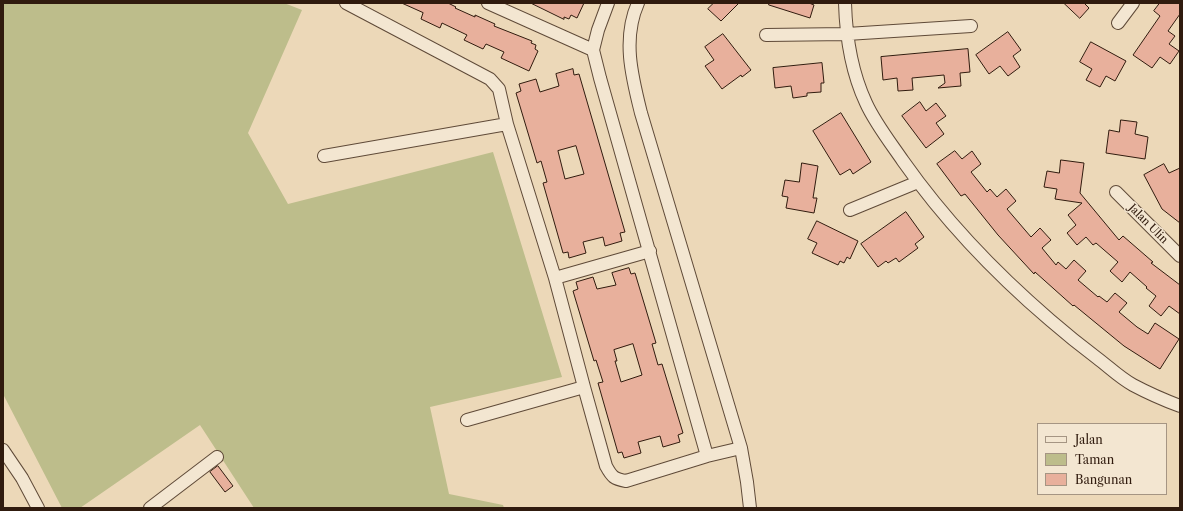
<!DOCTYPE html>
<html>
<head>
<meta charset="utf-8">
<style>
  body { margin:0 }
  #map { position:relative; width:1183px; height:511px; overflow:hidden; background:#ecd8b8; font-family:"Libre Caslon Text",serif }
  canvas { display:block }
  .frame { position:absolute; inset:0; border:4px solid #301b0e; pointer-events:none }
  .legend { position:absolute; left:1037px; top:423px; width:130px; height:72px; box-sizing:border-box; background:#f3e6d1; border:1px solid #a59583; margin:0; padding:5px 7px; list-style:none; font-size:12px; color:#301b0e }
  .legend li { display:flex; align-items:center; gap:8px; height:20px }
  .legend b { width:20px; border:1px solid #a59583 }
</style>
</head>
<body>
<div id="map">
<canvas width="1183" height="511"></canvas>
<div class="frame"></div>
<ul class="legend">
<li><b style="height:5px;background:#f3e6d1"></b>Jalan</li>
<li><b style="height:11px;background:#bdbd8b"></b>Taman</li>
<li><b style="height:11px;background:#e8b09c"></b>Bangunan</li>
</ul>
</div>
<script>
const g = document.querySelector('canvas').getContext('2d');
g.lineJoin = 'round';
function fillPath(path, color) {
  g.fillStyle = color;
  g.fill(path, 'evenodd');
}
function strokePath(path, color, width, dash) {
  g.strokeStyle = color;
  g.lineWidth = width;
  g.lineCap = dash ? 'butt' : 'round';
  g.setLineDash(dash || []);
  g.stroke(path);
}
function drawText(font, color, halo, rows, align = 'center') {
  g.font = font + ' "Libre Caslon Text",serif';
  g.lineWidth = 3;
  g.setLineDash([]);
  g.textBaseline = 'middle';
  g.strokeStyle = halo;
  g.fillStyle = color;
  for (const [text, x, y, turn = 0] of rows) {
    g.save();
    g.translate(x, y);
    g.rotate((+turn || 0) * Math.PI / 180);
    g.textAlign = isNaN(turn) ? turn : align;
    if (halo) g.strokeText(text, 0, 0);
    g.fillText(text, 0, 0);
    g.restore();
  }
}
const green = new Path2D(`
  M 3,3 L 284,3 L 302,10 L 248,133 L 288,204 L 493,152 L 562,377 L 430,407 L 449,494 L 503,505 L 504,508 L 254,508 L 200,425 L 80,508 L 62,508 L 3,394 Z`);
const building = new Path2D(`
  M 402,3 L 448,3 L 456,7 L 455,8 L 475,17 L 475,15 L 495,24 L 494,26 L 532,41 L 531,43 L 536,45 L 535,49 L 538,51 L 529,71 L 501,58 L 504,52 L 486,44 L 483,49 L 464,40 L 467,35 L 442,23 L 440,28 L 421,19 L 423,13 Z
  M 531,3 L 584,3 L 577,18 L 571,15 L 569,19 L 564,17 L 564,19 Z
  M 714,3 L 739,3 L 721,21 L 708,9 Z
  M 769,3 L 809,3 L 814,5 L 810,18 L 769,5 Z
  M 1064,3 L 1084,3 L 1089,8 L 1080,18 Z
  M 1160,3 L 1180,3 L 1180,14 L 1168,31 L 1175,36 L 1169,44 L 1179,51 L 1170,64 L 1160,57 L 1152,68 L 1133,55 L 1160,16 L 1154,11 Z
  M 1008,32 L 1021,50 L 1013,56 L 1020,67 L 1008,76 L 1000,66 L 989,74 L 976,55 Z
  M 723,34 L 751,70 L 742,77 L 741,75 L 722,89 L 705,66 L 714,60 L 705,47 Z
  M 1091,42 L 1126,61 L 1115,81 L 1106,76 L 1100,87 L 1086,80 L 1092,69 L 1080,62 Z
  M 968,49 L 970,72 L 960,73 L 961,86 L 938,88 L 945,83 L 944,75 L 912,78 L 913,90 L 898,91 L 897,78 L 883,80 L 881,57 Z
  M 822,63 L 824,83 L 821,83 L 821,92 L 807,93 L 807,96 L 793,98 L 791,86 L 775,88 L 773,68 Z
  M 573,69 L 574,75 L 579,74 L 625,232 L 620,233 L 622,241 L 605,246 L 603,237 L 583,242 L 586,253 L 569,258 L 568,252 L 563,253 L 543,183 L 547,182 L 541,161 L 537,163 L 516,93 L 521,91 L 519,84 L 536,79 L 540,92 L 559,86 L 556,74 ZM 576,146 L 584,174 L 565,179 L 558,151 Z
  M 920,102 L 926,111 L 936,103 L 946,116 L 936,123 L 944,134 L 926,148 L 902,116 Z
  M 841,113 L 871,162 L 853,174 L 850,169 L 840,175 L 813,131 Z
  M 1121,120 L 1137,122 L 1135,134 L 1148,137 L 1145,159 L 1106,153 L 1109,130 L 1119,132 Z
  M 955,151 L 962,159 L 972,151 L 981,164 L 971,172 L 987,192 L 990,189 L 997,197 L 1006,189 L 1016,201 L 1007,209 L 1031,237 L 1040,228 L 1051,240 L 1042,248 L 1056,265 L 1058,262 L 1066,269 L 1074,260 L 1086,271 L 1078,280 L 1098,297 L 1099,296 L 1107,302 L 1115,293 L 1127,303 L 1119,312 L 1137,327 L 1148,334 L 1155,323 L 1179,339 L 1160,369 L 1124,346 L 1074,305 L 1073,306 L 1035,272 L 1034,274 L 998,235 L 965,194 L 961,196 L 937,164 Z
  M 1061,160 L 1084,163 L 1080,193 L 1119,240 L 1123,236 L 1153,262 L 1151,263 L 1180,285 L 1180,314 L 1169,306 L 1161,316 L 1149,306 L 1156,296 L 1146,288 L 1147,287 L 1130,272 L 1122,282 L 1110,271 L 1118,262 L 1096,243 L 1093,245 L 1086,237 L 1077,245 L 1067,233 L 1076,225 L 1068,215 L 1082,203 L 1055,199 L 1057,189 L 1044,187 L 1047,171 L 1059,173 Z
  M 802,163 L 818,166 L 813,198 L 817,198 L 814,213 L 786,208 L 788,197 L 782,196 L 785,180 L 799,182 Z
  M 1164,164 L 1169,173 L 1180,168 L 1180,223 L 1162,209 L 1144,175 Z
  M 906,212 L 924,237 L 915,244 L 918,248 L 899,262 L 896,258 L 888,263 L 886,261 L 878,267 L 861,244 Z
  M 817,221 L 858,241 L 850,259 L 847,257 L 844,263 L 840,261 L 838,265 L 812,253 L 817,243 L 808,239 Z
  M 629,268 L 631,274 L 635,273 L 656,343 L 652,344 L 658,365 L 662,364 L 683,433 L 678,435 L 680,442 L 663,447 L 660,436 L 638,442 L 641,453 L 624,458 L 622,452 L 618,453 L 598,383 L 603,382 L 596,360 L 594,361 L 573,291 L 578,289 L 576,282 L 593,277 L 597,289 L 616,285 L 612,273 ZM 633,344 L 642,375 L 621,382 L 615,361 L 617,361 L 614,350 Z
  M 218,466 L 233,486 L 225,492 L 210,472 Z`);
const minor = new Path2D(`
  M 346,3 L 490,79 L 499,89 L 507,124 L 555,278 L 584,387 L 606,466 C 612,477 614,479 626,481 L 707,456 L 741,448
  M 488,3 L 593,50
  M 608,3 L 598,30 L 593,50 L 600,78 L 707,456
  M 638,3 C 622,39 632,77 641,113 L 741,448 L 747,482 L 750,508
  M 845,3 C 846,37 851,71 866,103 C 875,123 890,142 903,161 C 946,222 994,272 1050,320 C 1065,333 1081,346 1097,358 C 1109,367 1120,378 1133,385 C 1148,393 1164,400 1180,406
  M 1118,23 L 1133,3
  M 766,35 L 847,34 L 971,26
  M 324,156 L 507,124
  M 1116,192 L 1180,256
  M 850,210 L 918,182
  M 555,278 L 650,251
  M 467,420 L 584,387
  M 3,450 L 22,478 L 38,508
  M 150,508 L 217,457`);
const streetNames = [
  ["Jalan Ulin",1148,224,45]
];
fillPath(green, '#bdbd8b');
fillPath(building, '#e8b09c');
strokePath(building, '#301b0e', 1);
strokePath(minor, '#5f4a38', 14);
strokePath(minor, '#f3e6d1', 12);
drawText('11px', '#301b0e', '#f3e6d1', streetNames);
</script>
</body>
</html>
